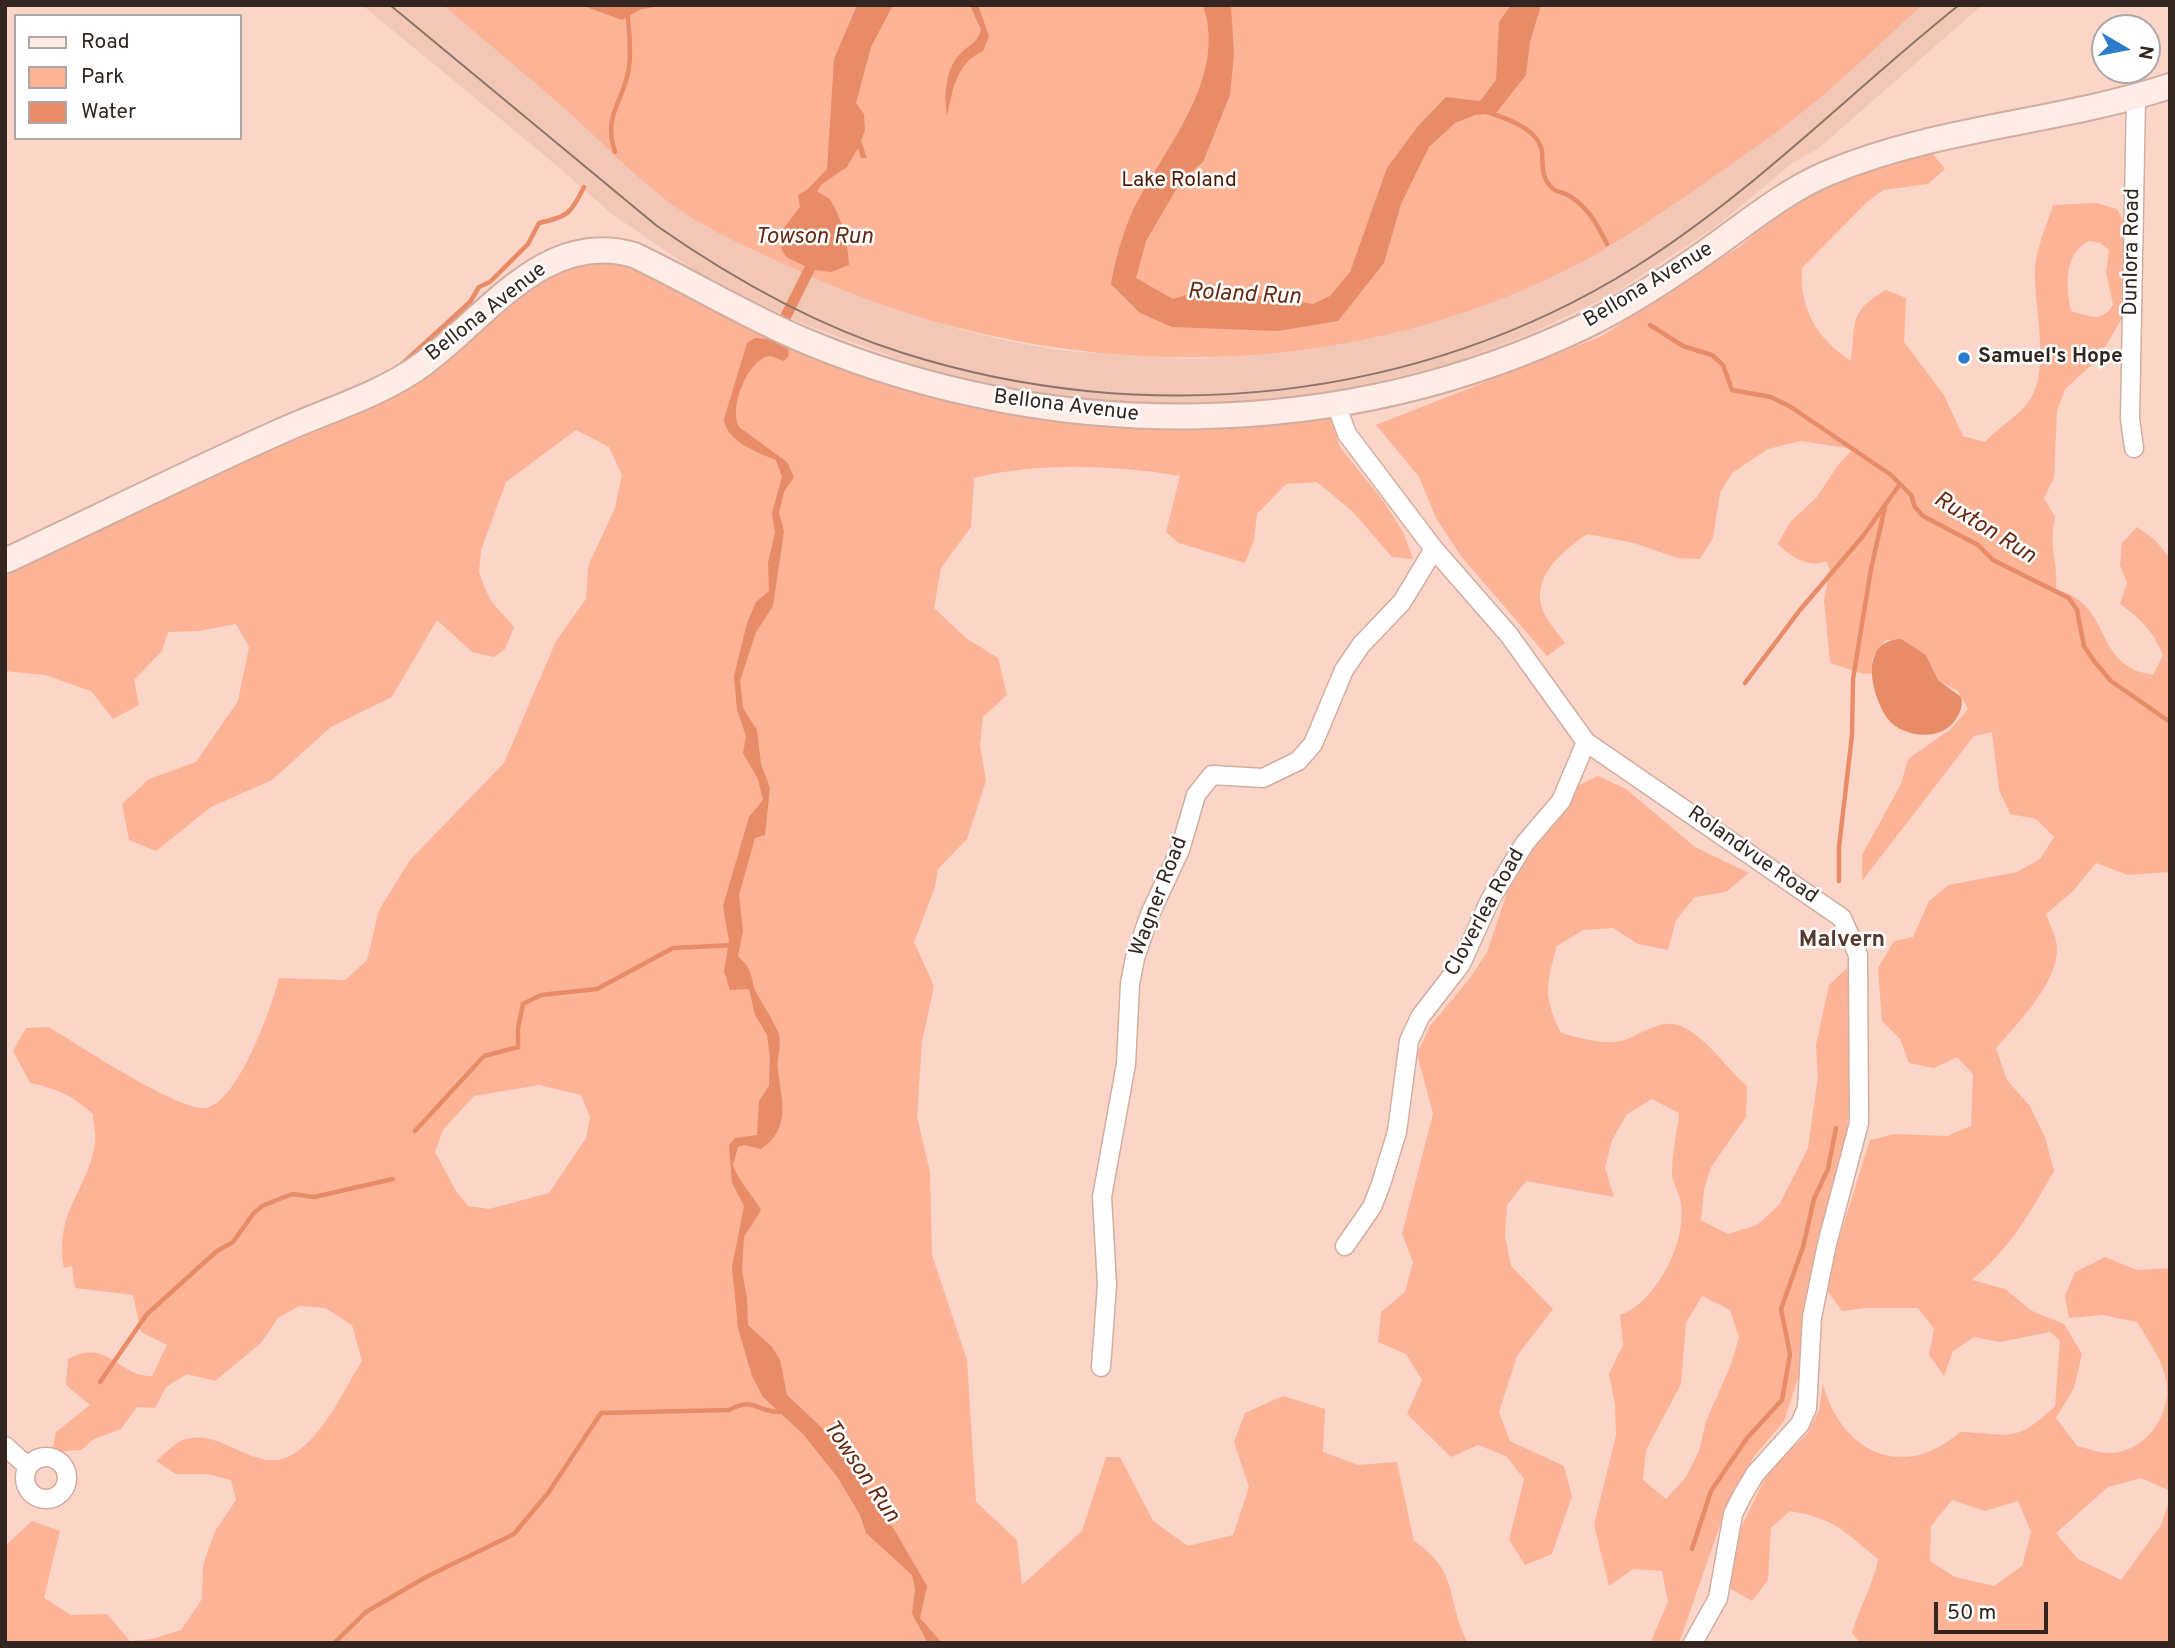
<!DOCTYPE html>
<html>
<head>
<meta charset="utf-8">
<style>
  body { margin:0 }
  #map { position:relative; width:2175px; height:1648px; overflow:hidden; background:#fbd5c7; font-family:Overpass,sans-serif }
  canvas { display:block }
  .frame { position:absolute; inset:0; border:7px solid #332620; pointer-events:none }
  .legend { position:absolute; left:14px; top:14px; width:228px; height:126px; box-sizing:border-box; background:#fff; border:2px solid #ada8a6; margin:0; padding:9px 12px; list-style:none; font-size:21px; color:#332620 }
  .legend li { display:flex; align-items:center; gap:14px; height:35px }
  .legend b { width:35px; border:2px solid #ada8a6 }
  .north { position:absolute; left:2091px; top:14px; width:70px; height:70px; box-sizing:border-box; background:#fff; border:2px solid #ada8a6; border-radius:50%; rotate:100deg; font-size:19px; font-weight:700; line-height:28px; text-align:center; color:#332620 }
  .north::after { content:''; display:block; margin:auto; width:24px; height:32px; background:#2c7ccb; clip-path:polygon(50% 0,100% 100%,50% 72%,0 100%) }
  .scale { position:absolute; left:1934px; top:1602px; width:114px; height:32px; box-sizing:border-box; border:4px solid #332620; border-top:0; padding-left:9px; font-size:21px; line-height:24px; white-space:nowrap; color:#332620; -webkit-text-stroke:5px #fff; paint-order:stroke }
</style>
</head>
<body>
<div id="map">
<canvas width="2175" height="1648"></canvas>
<div class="frame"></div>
<ul class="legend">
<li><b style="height:9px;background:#feede6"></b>Road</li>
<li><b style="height:19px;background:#fdb396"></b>Park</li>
<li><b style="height:19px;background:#e88b67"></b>Water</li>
</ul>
<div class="north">N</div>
<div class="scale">50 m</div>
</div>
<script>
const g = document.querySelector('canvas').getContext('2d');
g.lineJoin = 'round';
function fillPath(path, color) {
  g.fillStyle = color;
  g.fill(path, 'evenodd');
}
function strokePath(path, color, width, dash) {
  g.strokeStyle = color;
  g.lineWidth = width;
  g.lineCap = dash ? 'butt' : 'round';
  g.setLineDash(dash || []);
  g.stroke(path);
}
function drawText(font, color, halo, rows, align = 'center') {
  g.font = font + ' Overpass,sans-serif';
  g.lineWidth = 5;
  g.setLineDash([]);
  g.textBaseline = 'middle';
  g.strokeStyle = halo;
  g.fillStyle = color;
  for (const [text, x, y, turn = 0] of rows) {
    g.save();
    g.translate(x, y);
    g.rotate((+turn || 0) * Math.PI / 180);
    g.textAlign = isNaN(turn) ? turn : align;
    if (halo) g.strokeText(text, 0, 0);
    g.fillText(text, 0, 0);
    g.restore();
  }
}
const built = new Path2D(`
  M 362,5 L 446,5 L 681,210 L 959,329 L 1012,342 L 1065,351 L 1190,359 L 1238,356 L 1359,340 L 1461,313 L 1520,291 L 1613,245 L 1669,208 L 1806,97 L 1913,5 L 1982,5 L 1819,148 L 1792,163 L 1718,225 L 1613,294 L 1532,333 L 1451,364 L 1323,394 L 1217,406 L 1073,401 L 936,373 L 804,324 L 713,283 L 612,214 L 543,154 Z`);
const green = new Path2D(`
  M 443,5 L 1922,5 C 1888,36 1856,67 1821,97 C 1781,131 1735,161 1692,192 C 1652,219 1613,247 1570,268 C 1327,391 1037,383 793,268 C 756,251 715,234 680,210 C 641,183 607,147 572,115 C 530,78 486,42 443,5 Z
  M 1931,152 L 1945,169 L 1928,184 L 1883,190 L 1866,203 L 1802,268 C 1799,308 1817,339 1851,361 C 1856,324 1848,311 1886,290 L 1906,298 L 1904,342 L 1944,395 L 1963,436 L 1985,442 C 1999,426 2019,417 2031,398 C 2050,367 2034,308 2035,272 C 2035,250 2047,225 2053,205 L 2096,203 L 2117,209 L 2128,229 L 2127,275 L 2121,320 L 2098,359 L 2065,389 L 2057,411 L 2054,478 L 2044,498 L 2055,517 C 2048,546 2058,560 2056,589 C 2107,604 2095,647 2131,668 C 2137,672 2146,673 2153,675 L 2163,655 C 2153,631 2141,619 2120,604 L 2127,583 L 2120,565 L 2122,543 L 2137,527 L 2155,540 L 2170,558 L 2170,872 L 2128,875 L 2096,863 L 2073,891 L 2046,914 C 2049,924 2056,936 2057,946 C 2059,982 2018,1023 1996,1048 L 2007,1080 L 2030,1106 L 2045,1137 L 2054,1171 C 2029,1215 2011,1247 1972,1280 L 2005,1289 L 2032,1311 L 2064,1324 L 2082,1354 L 2074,1388 L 2056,1418 L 2077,1446 C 2087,1448 2099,1453 2109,1453 C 2144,1453 2173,1415 2166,1380 C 2162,1359 2148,1340 2137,1322 L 2103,1315 L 2069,1318 L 2065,1296 L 2075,1272 L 2105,1257 L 2137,1270 L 2170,1268 L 2170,1491 L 2141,1478 L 2108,1487 L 2056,1533 L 2078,1559 L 2121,1580 L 2161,1525 L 2170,1499 L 2170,1643 L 1860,1643 L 1852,1633 C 1859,1607 1873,1586 1878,1559 C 1844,1532 1835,1518 1790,1511 L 1771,1528 L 1768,1580 L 1752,1601 L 1729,1588 L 1737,1536 L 1769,1470 L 1807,1434 L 1819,1410 L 1823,1384 C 1841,1453 1904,1482 1960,1432 C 2011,1434 2015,1444 2055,1406 L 2060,1341 L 2050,1332 L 2000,1342 L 1974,1337 L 1953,1351 L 1944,1376 L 1929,1355 L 1934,1329 L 1918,1308 L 1867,1308 L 1842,1311 L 1827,1290 L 1839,1239 L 1870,1140 L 1895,1134 L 1947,1136 L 1971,1126 L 1973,1074 L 1957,1057 L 1934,1068 L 1909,1063 L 1900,1039 L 1882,1021 L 1878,968 L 1894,941 L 1913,937 L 1929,901 L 1949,885 L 2017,872 L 2040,859 L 2054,837 L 2036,819 L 2010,814 L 1999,790 L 1992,732 L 1974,736 L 1862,881 L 1862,855 L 1901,784 L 1908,759 L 1951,729 L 1968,709 L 1958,691 L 1938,680 L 1926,655 L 1901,640 L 1886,640 L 1872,658 L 1873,673 L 1864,674 L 1830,663 L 1824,600 L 1830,570 L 1826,561 C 1809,569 1789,556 1778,544 L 1790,522 L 1817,497 L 1838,465 L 1853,449 L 1801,441 L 1768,449 L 1732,473 L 1720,493 L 1713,538 L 1700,559 L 1677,558 L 1634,543 L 1587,534 C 1565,550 1534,573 1541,605 C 1544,618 1558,633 1565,643 L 1547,656 L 1460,555 L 1436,518 L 1419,477 L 1376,425 L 1602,336 L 1675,286 L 1739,247 L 1801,197 L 1909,157 ZM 2089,241 L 2100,243 L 2109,250 L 2106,272 L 2113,305 C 2102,323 2089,316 2071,311 C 2066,287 2063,254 2089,241 ZM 1952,1500 L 1985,1511 L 2018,1501 L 2031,1532 L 2022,1566 L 1994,1586 L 1955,1577 L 1930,1561 L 1931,1526 Z
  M 610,261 L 630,267 L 842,368 L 1004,412 L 1113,426 L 1251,426 L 1330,416 L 1340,447 L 1384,502 L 1404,534 L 1413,559 L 1392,557 L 1352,511 L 1317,482 L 1286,484 L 1257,514 L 1254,540 L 1245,563 L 1179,543 L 1166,532 L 1180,476 C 1114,465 1039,462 974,478 L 971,527 L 941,568 L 934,608 L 966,638 L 998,658 L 1007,695 L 983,717 L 980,746 L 986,781 L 967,839 L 938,869 L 935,887 L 914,942 L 934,986 L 922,1042 L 917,1117 L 930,1172 L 932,1255 L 967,1360 L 976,1502 L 1017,1540 L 1022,1585 L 1082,1531 L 1106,1457 L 1120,1457 L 1153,1521 L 1188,1546 L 1233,1535 L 1249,1487 L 1234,1442 L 1245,1413 L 1283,1396 L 1325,1409 L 1323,1452 L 1358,1465 L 1397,1462 L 1414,1541 C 1461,1573 1445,1599 1468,1643 L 5,1643 L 5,1546 L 32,1521 L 60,1531 L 44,1598 L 71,1615 L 107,1614 L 130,1641 L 152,1639 L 181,1630 L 202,1599 L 203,1565 L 215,1531 L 236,1500 L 231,1480 L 207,1474 L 176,1474 L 156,1461 C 164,1455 176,1441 186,1439 C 224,1428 258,1478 295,1453 C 326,1432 343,1391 362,1361 L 352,1325 L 325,1308 L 299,1306 L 278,1318 L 261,1343 L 215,1381 L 187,1374 L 166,1387 L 155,1408 L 137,1407 L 121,1429 L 94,1439 L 81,1450 L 52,1452 L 56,1432 L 90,1405 L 66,1385 L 68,1359 C 108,1337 119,1377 152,1376 L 167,1345 L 141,1332 L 133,1295 L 75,1288 L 72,1266 L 64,1268 C 54,1210 89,1190 95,1142 C 96,1133 93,1123 93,1114 C 73,1096 56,1088 30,1083 L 13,1051 L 26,1028 L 49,1027 C 77,1044 178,1111 205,1108 C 237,1105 272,1007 279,978 L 345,980 L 367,960 L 379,910 L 410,860 L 504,763 L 556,641 L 586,599 L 588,566 L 615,508 L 622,475 L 609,447 L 576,430 L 506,482 L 481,550 L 479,572 L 484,586 L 491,601 L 514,627 L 505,649 L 494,657 L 472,652 L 437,620 L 392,697 L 331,727 L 272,780 L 211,807 L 156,851 L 129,840 L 122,804 L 149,779 L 196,762 L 238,701 L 249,647 L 236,624 L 199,631 L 168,632 L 162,651 L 134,680 L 139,705 L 113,719 L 91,691 L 45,675 L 5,671 L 5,577 L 482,324 L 552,273 L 578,262 ZM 539,1085 L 581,1095 L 590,1117 L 586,1138 L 549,1193 L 489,1209 L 468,1206 L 456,1191 L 435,1152 L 443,1130 L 474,1096 Z
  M 1598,776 L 1626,789 L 1695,847 L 1749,873 L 1726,892 L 1695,897 L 1676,920 L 1668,950 L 1638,944 L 1613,928 L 1583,930 L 1557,946 C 1546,984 1543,997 1561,1033 C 1580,1038 1602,1045 1621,1041 C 1641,1036 1660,1016 1683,1027 C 1709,1040 1725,1067 1747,1086 L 1746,1117 L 1711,1167 L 1704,1190 L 1701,1220 L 1728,1234 L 1757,1225 L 1779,1205 L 1808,1148 L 1818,1076 L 1816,1045 L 1829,985 L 1847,968 L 1854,1005 L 1847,1139 L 1808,1285 L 1799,1375 L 1784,1421 L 1753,1458 L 1725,1511 L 1679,1643 L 1650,1643 L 1668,1602 L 1662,1571 L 1633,1569 L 1609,1586 L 1594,1525 L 1616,1435 L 1615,1404 L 1609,1374 L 1623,1345 L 1620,1315 C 1656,1303 1687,1241 1681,1204 C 1680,1193 1672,1183 1672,1173 C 1672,1153 1677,1133 1679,1113 L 1652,1099 L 1627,1114 L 1612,1140 L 1605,1168 L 1614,1197 L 1526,1181 L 1507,1205 L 1505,1236 L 1511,1266 L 1553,1309 L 1517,1356 L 1499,1412 L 1510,1441 L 1564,1466 L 1572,1496 L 1552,1554 L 1525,1565 L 1509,1540 L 1524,1479 L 1506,1456 L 1478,1445 L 1451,1457 L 1407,1414 L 1422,1380 L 1406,1354 L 1378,1342 L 1381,1312 L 1405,1292 L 1413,1262 L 1402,1234 L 1433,1114 L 1417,1054 L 1430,1026 L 1470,978 L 1487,952 L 1517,863 L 1571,789 ZM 1702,1296 L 1730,1310 L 1739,1338 L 1730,1367 L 1706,1421 L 1699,1451 L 1686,1477 L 1666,1499 L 1643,1480 L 1646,1450 L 1681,1384 L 1686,1323 Z`);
const water = new Path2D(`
  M 581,5 L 663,5 L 639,10 L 622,20 Z
  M 857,5 L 893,5 L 871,47 L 856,103 L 864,114 L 865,130 L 861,141 L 867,158 L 861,158 L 858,148 L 847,167 L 822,184 L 817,191 C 821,195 827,196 830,200 C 841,214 849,248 849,265 L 831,272 L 815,270 L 779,342 L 788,348 L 789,355 L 784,361 L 771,356 C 749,356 728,408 739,427 L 787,462 L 794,477 L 784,492 L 779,513 L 784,531 L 773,606 L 756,632 L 740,681 L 743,708 L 757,730 L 761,764 L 770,788 L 765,835 L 755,838 L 739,895 L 743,931 L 738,956 C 741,960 746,963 748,968 C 753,976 752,986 757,994 C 764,1007 772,1018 778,1032 C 783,1045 776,1057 778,1070 C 781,1100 792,1128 761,1149 L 744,1145 L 738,1147 L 733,1165 C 738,1181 753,1195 761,1210 L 744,1237 L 742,1271 L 747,1298 L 748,1325 L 772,1347 L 780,1360 L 787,1395 L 835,1440 L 895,1531 L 927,1586 L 920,1618 L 942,1643 L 928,1643 L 912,1614 L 915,1589 L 912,1575 L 866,1533 L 860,1515 L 838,1478 L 804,1435 L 763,1397 L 752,1376 L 738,1328 L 732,1267 L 744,1206 L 732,1183 L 729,1145 L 735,1138 L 757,1135 L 759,1101 L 769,1086 L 770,1058 L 767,1035 L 755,1015 L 749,989 L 730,990 L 724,971 L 729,941 L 723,906 L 749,817 L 763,800 L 758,779 L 743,753 L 746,736 L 737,710 L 734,676 L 747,623 L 756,602 L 769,591 L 768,563 L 775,533 L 772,513 L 782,477 L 776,460 C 756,452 726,441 724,419 L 747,343 L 755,338 L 768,339 L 805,266 C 787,257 780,259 780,233 L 800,207 L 798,195 L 808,189 L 827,169 L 834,59 Z
  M 970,5 L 978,5 L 989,36 L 983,51 C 955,64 953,90 947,116 C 944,94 945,67 963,51 C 972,43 977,43 981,30 Z
  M 1203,5 L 1231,5 L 1234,55 L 1230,95 L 1203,162 L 1181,181 L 1146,241 L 1136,278 L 1173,299 L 1209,288 L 1313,304 L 1330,296 L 1350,272 L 1387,168 L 1418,126 L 1446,97 L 1480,101 L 1496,80 L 1499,22 L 1511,5 L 1541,5 L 1530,42 L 1526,75 L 1496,113 L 1475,115 L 1455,123 L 1429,147 L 1401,204 L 1384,263 L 1338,321 L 1278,331 L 1172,327 L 1140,313 L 1111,284 C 1115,261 1121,239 1130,217 C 1160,151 1229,82 1203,5 Z
  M 1901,639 L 1926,655 L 1938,680 L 1961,697 C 1964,707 1958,718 1951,725 C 1936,741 1900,736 1888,719 C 1871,695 1858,641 1901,639 Z`);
const stream = new Path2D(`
  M 1487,112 C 1506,118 1539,129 1542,152 C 1543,166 1541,177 1552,188 C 1556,192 1561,192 1566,194 C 1587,205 1597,224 1607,244
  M 615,152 C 602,115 625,100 629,67 C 632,47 628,25 627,5
  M 1650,325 L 1683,346 L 1712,355 L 1723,365 L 1732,390 L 1771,397 L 1791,407 L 1891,475 L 1911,495 L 1915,507 L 1923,516 L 1978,545 L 1993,560 L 2069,598 L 2077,610 L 2084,646 L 2094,661 L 2111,681 L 2170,722
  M 402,364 L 470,302 L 479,287 L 490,282 L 528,244 L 539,223 C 567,217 571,214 584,187
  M 1745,683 L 1800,610 L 1863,536 L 1900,484
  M 1839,881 L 1839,847 L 1852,735 L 1853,679 L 1871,569 L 1885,507
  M 415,1131 L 484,1056 L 518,1047 L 518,1028 L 523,1004 L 541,995 L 597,989 L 673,948 L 734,945
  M 100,1382 L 147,1314 L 217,1251 L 233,1242 L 253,1214 L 262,1206 L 292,1194 L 314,1197 L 393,1179
  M 1692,1549 L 1711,1491 L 1747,1438 L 1782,1400 L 1790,1354 L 1781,1309 L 1803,1247 L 1814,1199 L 1828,1169 L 1836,1128
  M 334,1643 L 366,1612 L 426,1577 L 514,1534 L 548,1493 L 601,1413 L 729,1410 C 755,1396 755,1412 780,1412`);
const minor = new Path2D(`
  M 1336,404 L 1347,434 L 1434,549 L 1509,635 L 1586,742 L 1842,918 L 1858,955 L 1859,1123 L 1827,1244 L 1812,1317 L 1807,1408 L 1800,1424 L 1755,1474 L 1742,1496 L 1733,1514 L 1718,1598 L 1693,1643
  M 2134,448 L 2130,419 L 2136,97
  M 1345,1246 L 1372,1207 L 1381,1184 L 1397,1132 L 1409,1041 L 1420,1017 L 1461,964 L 1490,900 L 1525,843 L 1561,801 L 1586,742
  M 1101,1367 L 1107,1285 L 1102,1197 L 1126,1064 L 1130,984 L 1135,958 L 1150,914 L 1180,850 L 1196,795 L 1212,775 L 1263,778 L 1298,761 L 1313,744 L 1344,670 L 1361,645 L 1402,602 L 1434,549
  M 5,1446 L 28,1467
  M25 1478a21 21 0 1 1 42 0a21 21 0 1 1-42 0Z`);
const secondary = new Path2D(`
  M 5,561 C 97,518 187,473 279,432 C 327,410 381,395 423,364 C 487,317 545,229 634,255 C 693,283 749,318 810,343 C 1058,445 1342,442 1585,326 C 1634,302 1680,271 1724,239 C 1757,215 1790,189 1828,173 C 1937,127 2058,123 2170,86`);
const tram = new Path2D(`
  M 390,5 L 657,226 C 733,279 814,325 903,353 C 1145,430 1418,403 1635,267 C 1753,193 1850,92 1959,5`);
const markers = [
  [1964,358,7,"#2c7ccb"]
];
const parkNames = [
  ["Lake Roland",1179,182]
];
const streetNames = [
  ["Dunlora Road",2133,252,-89],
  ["Bellona Avenue",1649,286,-31],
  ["Bellona Avenue",487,313,-38],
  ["Bellona Avenue",1066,407,7],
  ["Rolandvue Road",1752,856,35],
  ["Wagner Road",1160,897,-69],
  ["Cloverlea Road",1486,913,-61]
];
const poiNames = [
  ["Samuel's Hope",1978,358]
];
const waterNames = [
  ["Towson Run",814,238],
  ["Roland Run",1244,296,3],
  ["Ruxton Run",1984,529,32],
  ["Towson Run",860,1472,56]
];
const neighbourhoodNames = [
  ["Malvern",1842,941]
];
fillPath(built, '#f3c7b6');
fillPath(green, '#fdb396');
fillPath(water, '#e88b67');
strokePath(stream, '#e88b67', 4.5);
strokePath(minor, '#d2aea1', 21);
strokePath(secondary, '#d2aea1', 28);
strokePath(minor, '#fff', 18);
strokePath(secondary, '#feede6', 24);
strokePath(tram, '#8c746a', 2);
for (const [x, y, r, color] of markers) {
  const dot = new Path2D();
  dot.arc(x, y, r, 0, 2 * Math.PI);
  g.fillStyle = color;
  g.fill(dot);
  strokePath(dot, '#fff', 2.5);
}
drawText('21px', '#511800', '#fff', parkNames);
drawText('21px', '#332620', '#fff', streetNames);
drawText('bold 21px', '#332620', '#fff', poiNames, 'left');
drawText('italic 23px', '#652a11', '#fff', waterNames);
drawText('bold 23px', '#56392d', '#fff', neighbourhoodNames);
</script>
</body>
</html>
